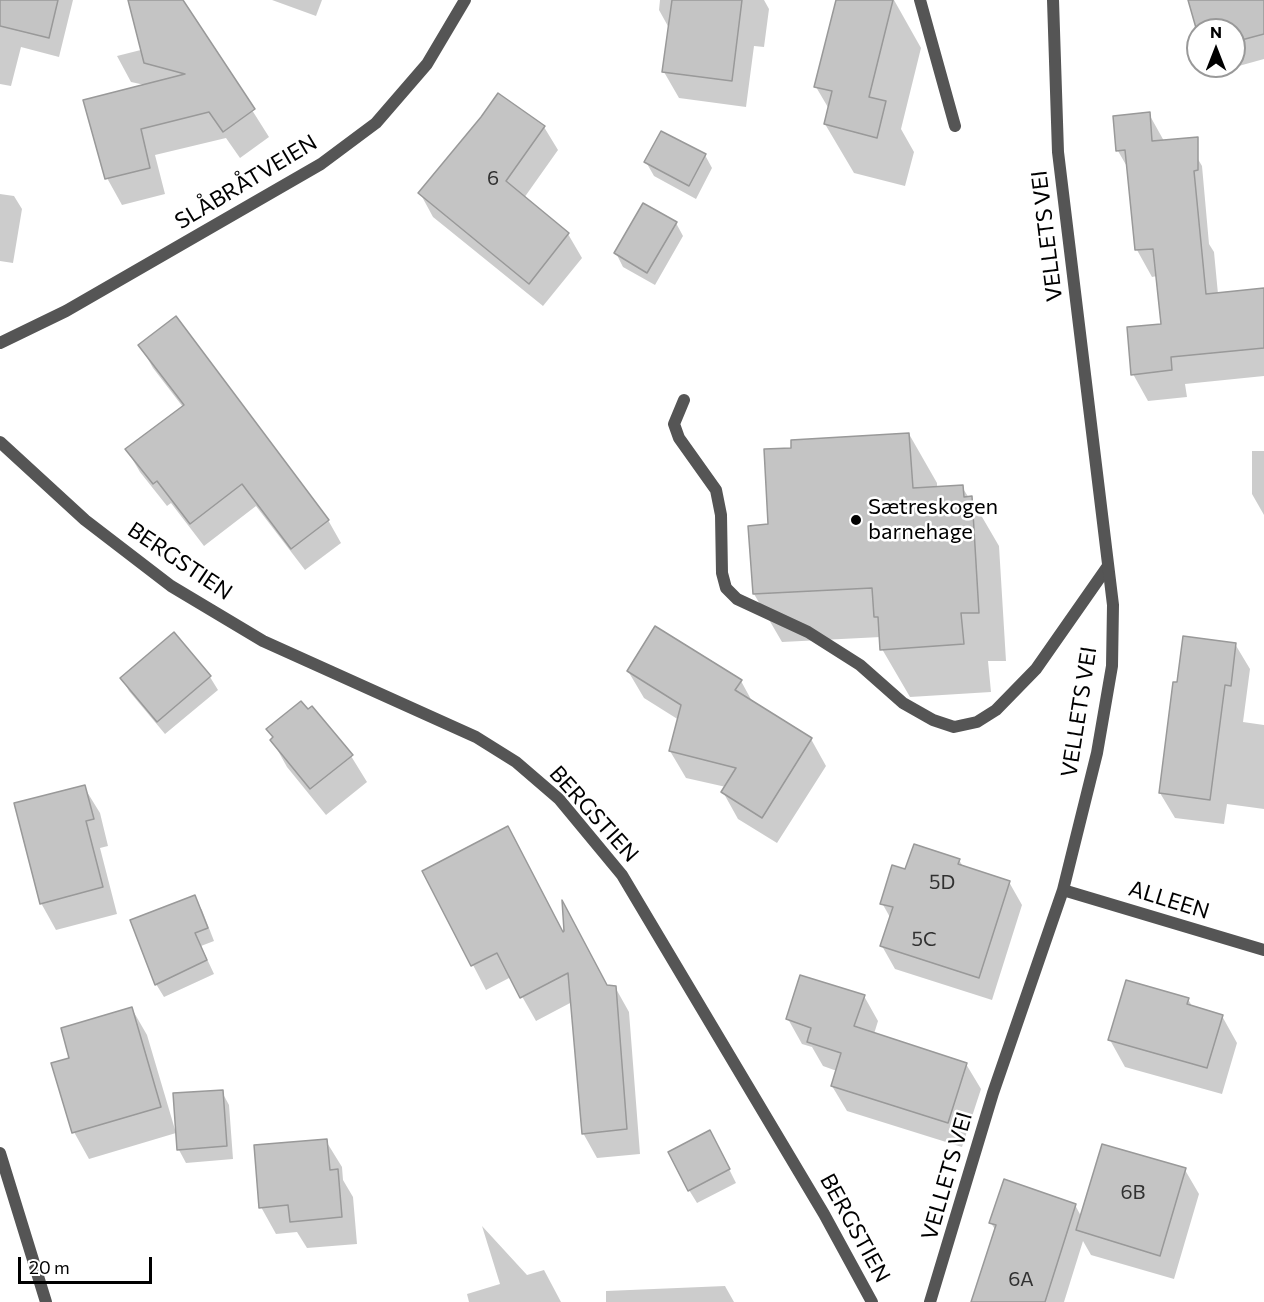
<!DOCTYPE html>
<html>
<head>
<meta charset="utf-8">
<style>
  body { margin:0 }
  #map { position:relative; width:1264px; height:1302px; overflow:hidden; background:#fff; font-family:Commissioner,sans-serif }
  canvas { display:block }
  .north { position:absolute; left:1186px; top:18px; width:60px; height:60px; box-sizing:border-box; background:#fff; border:2px solid #999; border-radius:50%; rotate:0deg; font-size:16px; font-weight:700; line-height:24px; text-align:center; color:#000 }
  .north::after { content:''; display:block; margin:auto; width:21px; height:27px; background:#000; clip-path:polygon(50% 0,100% 100%,50% 72%,0 100%) }
  .scale { position:absolute; left:18px; top:1257px; width:134px; height:27px; box-sizing:border-box; border:3px solid #000; border-top:0; padding-left:8px; font-size:18px; line-height:21px; white-space:nowrap; color:#000; -webkit-text-stroke:4px #fff; paint-order:stroke }
</style>
</head>
<body>
<div id="map">
<canvas width="1264" height="1302"></canvas>
<div class="north">N</div>
<div class="scale">20 m</div>
</div>
<script>
const g = document.querySelector('canvas').getContext('2d');
g.lineJoin = 'round';
function fillPath(path, color) {
  g.fillStyle = color;
  g.fill(path, 'evenodd');
}
function strokePath(path, color, width, dash) {
  g.strokeStyle = color;
  g.lineWidth = width;
  g.lineCap = dash ? 'butt' : 'round';
  g.setLineDash(dash || []);
  g.stroke(path);
}
function drawText(font, color, halo, rows, align = 'center') {
  g.font = font + ' Commissioner,sans-serif';
  g.lineWidth = 5;
  g.setLineDash([]);
  g.textBaseline = 'middle';
  g.strokeStyle = halo;
  g.fillStyle = color;
  for (const [text, x, y, turn = 0] of rows) {
    g.save();
    g.translate(x, y);
    g.rotate((+turn || 0) * Math.PI / 180);
    g.textAlign = isNaN(turn) ? turn : align;
    if (halo) g.strokeText(text, 0, 0);
    g.fillText(text, 0, 0);
    g.restore();
  }
}
const shadow = new Path2D(`
  M 0,0 L 73,0 L 59,57 L 21,47 L 11,86 L 0,84 Z
  M 272,0 L 322,0 L 316,16 Z
  M 660,0 L 764,0 L 769,9 L 764,47 L 754,46 L 746,107 L 679,98 L 664,72 L 669,28 L 659,10 Z
  M 838,0 L 894,0 L 921,48 L 901,129 L 914,152 L 905,186 L 854,173 L 825,124 L 829,109 L 816,87 Z
  M 1190,0 L 1264,0 L 1264,59 L 1217,72 L 1213,66 L 1234,66 L 1234,30 L 1198,30 Z
  M 204,34 L 269,137 L 240,158 L 226,138 L 155,155 L 165,194 L 122,205 L 107,178 L 145,85 L 131,82 L 117,56 Z
  M 1149,114 L 1164,141 L 1186,139 L 1202,166 L 1209,244 L 1214,252 L 1218,294 L 1264,289 L 1264,376 L 1185,384 L 1187,397 L 1148,401 L 1133,374 L 1162,325 L 1157,276 L 1152,277 L 1137,250 L 1129,170 L 1118,151 Z
  M 544,127 L 558,150 L 524,198 L 568,234 L 582,258 L 543,306 L 433,217 L 420,193 Z
  M 705,155 L 712,168 L 696,199 L 654,176 L 646,162 Z
  M 0,194 L 14,196 L 22,209 L 13,263 L 0,261 Z
  M 676,223 L 683,236 L 655,285 L 623,267 L 616,253 Z
  M 140,345 L 328,520 L 341,543 L 305,570 L 256,506 L 204,546 L 171,503 L 167,506 L 140,472 L 127,450 L 183,407 L 153,368 Z
  M 909,434 L 937,483 L 937,488 L 962,487 L 969,498 L 971,498 L 999,546 L 1006,661 L 988,661 L 991,692 L 910,697 L 882,649 L 881,637 L 782,642 L 754,594 L 770,525 L 793,449 Z
  M 1252,451 L 1264,451 L 1264,515 L 1252,494 Z
  M 174,634 L 210,677 L 218,690 L 165,734 L 129,691 L 122,678 Z
  M 1235,644 L 1250,669 L 1243,722 L 1264,725 L 1264,809 L 1227,804 L 1224,824 L 1175,818 L 1160,793 Z
  M 628,671 L 741,681 L 753,703 L 811,739 L 826,766 L 777,843 L 738,819 L 723,792 L 726,787 L 686,778 L 670,751 L 679,720 L 644,698 Z
  M 268,729 L 351,756 L 367,782 L 326,815 L 287,767 L 272,740 L 274,738 Z
  M 84,787 L 100,813 L 108,846 L 100,848 L 117,914 L 56,930 L 41,903 Z
  M 959,860 L 964,868 L 1009,882 L 1022,905 L 992,1000 L 895,969 L 882,946 L 891,919 L 882,903 L 906,871 Z
  M 424,871 L 563,933 L 607,987 L 615,987 L 629,1012 L 640,1154 L 597,1158 L 583,1133 L 572,1002 L 536,1021 L 511,977 L 486,990 Z
  M 194,897 L 202,910 L 214,941 L 201,946 L 214,974 L 164,997 L 156,984 Z
  M 864,996 L 878,1021 L 874,1034 L 966,1064 L 981,1089 L 962,1147 L 847,1111 L 832,1086 L 837,1071 L 823,1066 L 812,1047 L 802,1044 L 788,1019 Z
  M 1188,999 L 1193,1008 L 1222,1016 L 1237,1043 L 1222,1094 L 1125,1067 L 1110,1040 Z
  M 132,1009 L 147,1035 L 176,1133 L 89,1159 L 74,1132 L 71,1059 Z
  M 222,1092 L 229,1105 L 233,1159 L 186,1163 L 179,1150 Z
  M 326,1141 L 342,1167 L 343,1180 L 353,1197 L 357,1244 L 307,1248 L 297,1232 L 276,1234 L 261,1207 Z
  M 717,1145 L 736,1183 L 697,1203 L 689,1190 Z
  M 1185,1170 L 1199,1194 L 1174,1279 L 1091,1255 L 1083,1241 L 1064,1302 L 974,1302 L 996,1231 L 991,1223 L 1075,1205 L 1081,1216 Z
  M 482,1226 L 527,1275 L 544,1270 L 561,1302 L 469,1302 L 467,1294 L 500,1284 Z
  M 725,1286 L 734,1302 L 606,1302 L 606,1291 Z`);
const building = new Path2D(`
  M 0,0 L 58,0 L 49,38 L 0,26 Z
  M 128,0 L 183,0 L 255,109 L 223,132 L 209,112 L 141,129 L 150,168 L 105,179 L 83,100 L 185,74 L 144,63 Z
  M 672,0 L 742,0 L 732,81 L 662,72 Z
  M 836,0 L 893,0 L 869,97 L 886,101 L 877,138 L 824,124 L 832,91 L 814,87 Z
  M 1188,0 L 1264,0 L 1264,34 L 1234,42 L 1234,30 L 1198,30 L 1198,35 Z
  M 498,93 L 545,126 L 506,181 L 569,233 L 529,284 L 418,193 L 481,117 Z
  M 1150,112 L 1152,141 L 1198,137 L 1198,170 L 1194,171 L 1206,294 L 1264,288 L 1264,348 L 1171,357 L 1172,370 L 1131,375 L 1127,327 L 1161,324 L 1153,249 L 1135,250 L 1125,150 L 1116,151 L 1113,116 Z
  M 661,131 L 706,154 L 689,186 L 644,162 Z
  M 643,203 L 677,222 L 647,273 L 614,253 Z
  M 176,316 L 329,520 L 291,549 L 242,484 L 190,524 L 157,481 L 153,484 L 125,449 L 184,405 L 138,345 Z
  M 909,433 L 913,488 L 963,485 L 964,497 L 972,496 L 979,613 L 961,613 L 964,644 L 880,650 L 878,617 L 874,617 L 872,588 L 753,594 L 748,526 L 768,524 L 764,449 L 791,448 L 791,440 Z
  M 655,626 L 742,680 L 735,690 L 812,738 L 762,818 L 721,792 L 736,768 L 669,751 L 681,705 L 627,671 Z
  M 174,632 L 211,676 L 157,722 L 120,678 Z
  M 1183,636 L 1236,643 L 1231,686 L 1225,685 L 1210,800 L 1159,793 L 1173,682 L 1177,682 Z
  M 301,701 L 308,709 L 312,706 L 353,755 L 310,789 L 270,740 L 273,737 L 266,729 Z
  M 85,785 L 94,819 L 86,821 L 103,887 L 40,904 L 14,803 Z
  M 508,826 L 563,932 L 564,931 L 562,900 L 607,985 L 616,986 L 627,1129 L 582,1134 L 568,973 L 520,998 L 497,953 L 471,966 L 422,871 Z
  M 914,844 L 960,859 L 958,864 L 1010,881 L 979,978 L 880,946 L 893,907 L 880,904 L 892,865 L 905,869 Z
  M 195,895 L 208,928 L 195,933 L 207,960 L 155,985 L 130,920 Z
  M 800,975 L 865,995 L 854,1026 L 967,1063 L 948,1123 L 831,1086 L 841,1053 L 807,1042 L 811,1028 L 786,1019 Z
  M 1126,980 L 1189,998 L 1187,1004 L 1223,1015 L 1207,1068 L 1108,1040 Z
  M 132,1007 L 161,1107 L 72,1133 L 51,1063 L 69,1058 L 61,1028 Z
  M 223,1090 L 227,1146 L 177,1150 L 173,1093 Z
  M 710,1130 L 730,1169 L 688,1191 L 668,1152 Z
  M 327,1139 L 330,1170 L 338,1169 L 342,1217 L 290,1222 L 288,1205 L 259,1208 L 254,1145 Z
  M 1102,1144 L 1186,1168 L 1160,1256 L 1076,1230 Z
  M 1004,1179 L 1076,1204 L 1045,1302 L 971,1302 L 996,1225 L 989,1223 Z`);
const service = new Path2D(`
  M 920,0 L 955,126
  M 684,400 L 674,424 L 679,438 L 716,490 L 721,515 L 722,573 L 726,588 L 737,599 L 808,632 L 860,665 L 903,703 L 933,720 L 954,727 L 977,722 L 996,710 L 1036,669 L 1108,566`);
const minor = new Path2D(`
  M 0,343 L 66,311 L 321,164 L 376,123 L 427,64 L 465,0
  M 0,442 L 85,520 L 171,586 L 263,641 L 476,737 L 516,762 L 559,799 L 622,875 L 824,1214 L 872,1302
  M 1063,890 L 1264,950
  M 0,1153 L 46,1302
  M 930,1302 L 993,1093 L 1063,890 L 1097,753 L 1112,666 L 1113,605 L 1058,152 L 1053,0`);
const markers = [
  [856,520,6,"#000"]
];
const numberNames = [
  ["6",493,178],
  ["5D",942,882],
  ["5C",924,939],
  ["6B",1133,1192],
  ["6A",1021,1279]
];
const streetNames = [
  ["SLÅBRÅTVEIEN",246,182,-31],
  ["VELLETS VEI",1047,236,-97],
  ["BERGSTIEN",180,561,34],
  ["VELLETS VEI",1079,712,-81],
  ["BERGSTIEN",594,814,48],
  ["ALLEEN",1169,900,17],
  ["VELLETS VEI",947,1176,-74],
  ["BERGSTIEN",855,1228,61]
];
const poiNames = [
  ["Sætreskogen",868,507],
  ["barnehage",868,532]
];
fillPath(shadow, '#0003');
fillPath(building, '#c4c4c4');
strokePath(building, '#999', 1.5);
strokePath(service, '#555', 12);
strokePath(minor, '#555', 12);
for (const [x, y, r, color] of markers) {
  const dot = new Path2D();
  dot.arc(x, y, r, 0, 2 * Math.PI);
  g.fillStyle = color;
  g.fill(dot);
  strokePath(dot, '#fff', 2);
}
drawText('20px', '#313131', null, numberNames);
drawText('22px', '#000', '#fff', streetNames);
drawText('22px', '#000', '#fff', poiNames, 'left');
</script>
</body>
</html>
